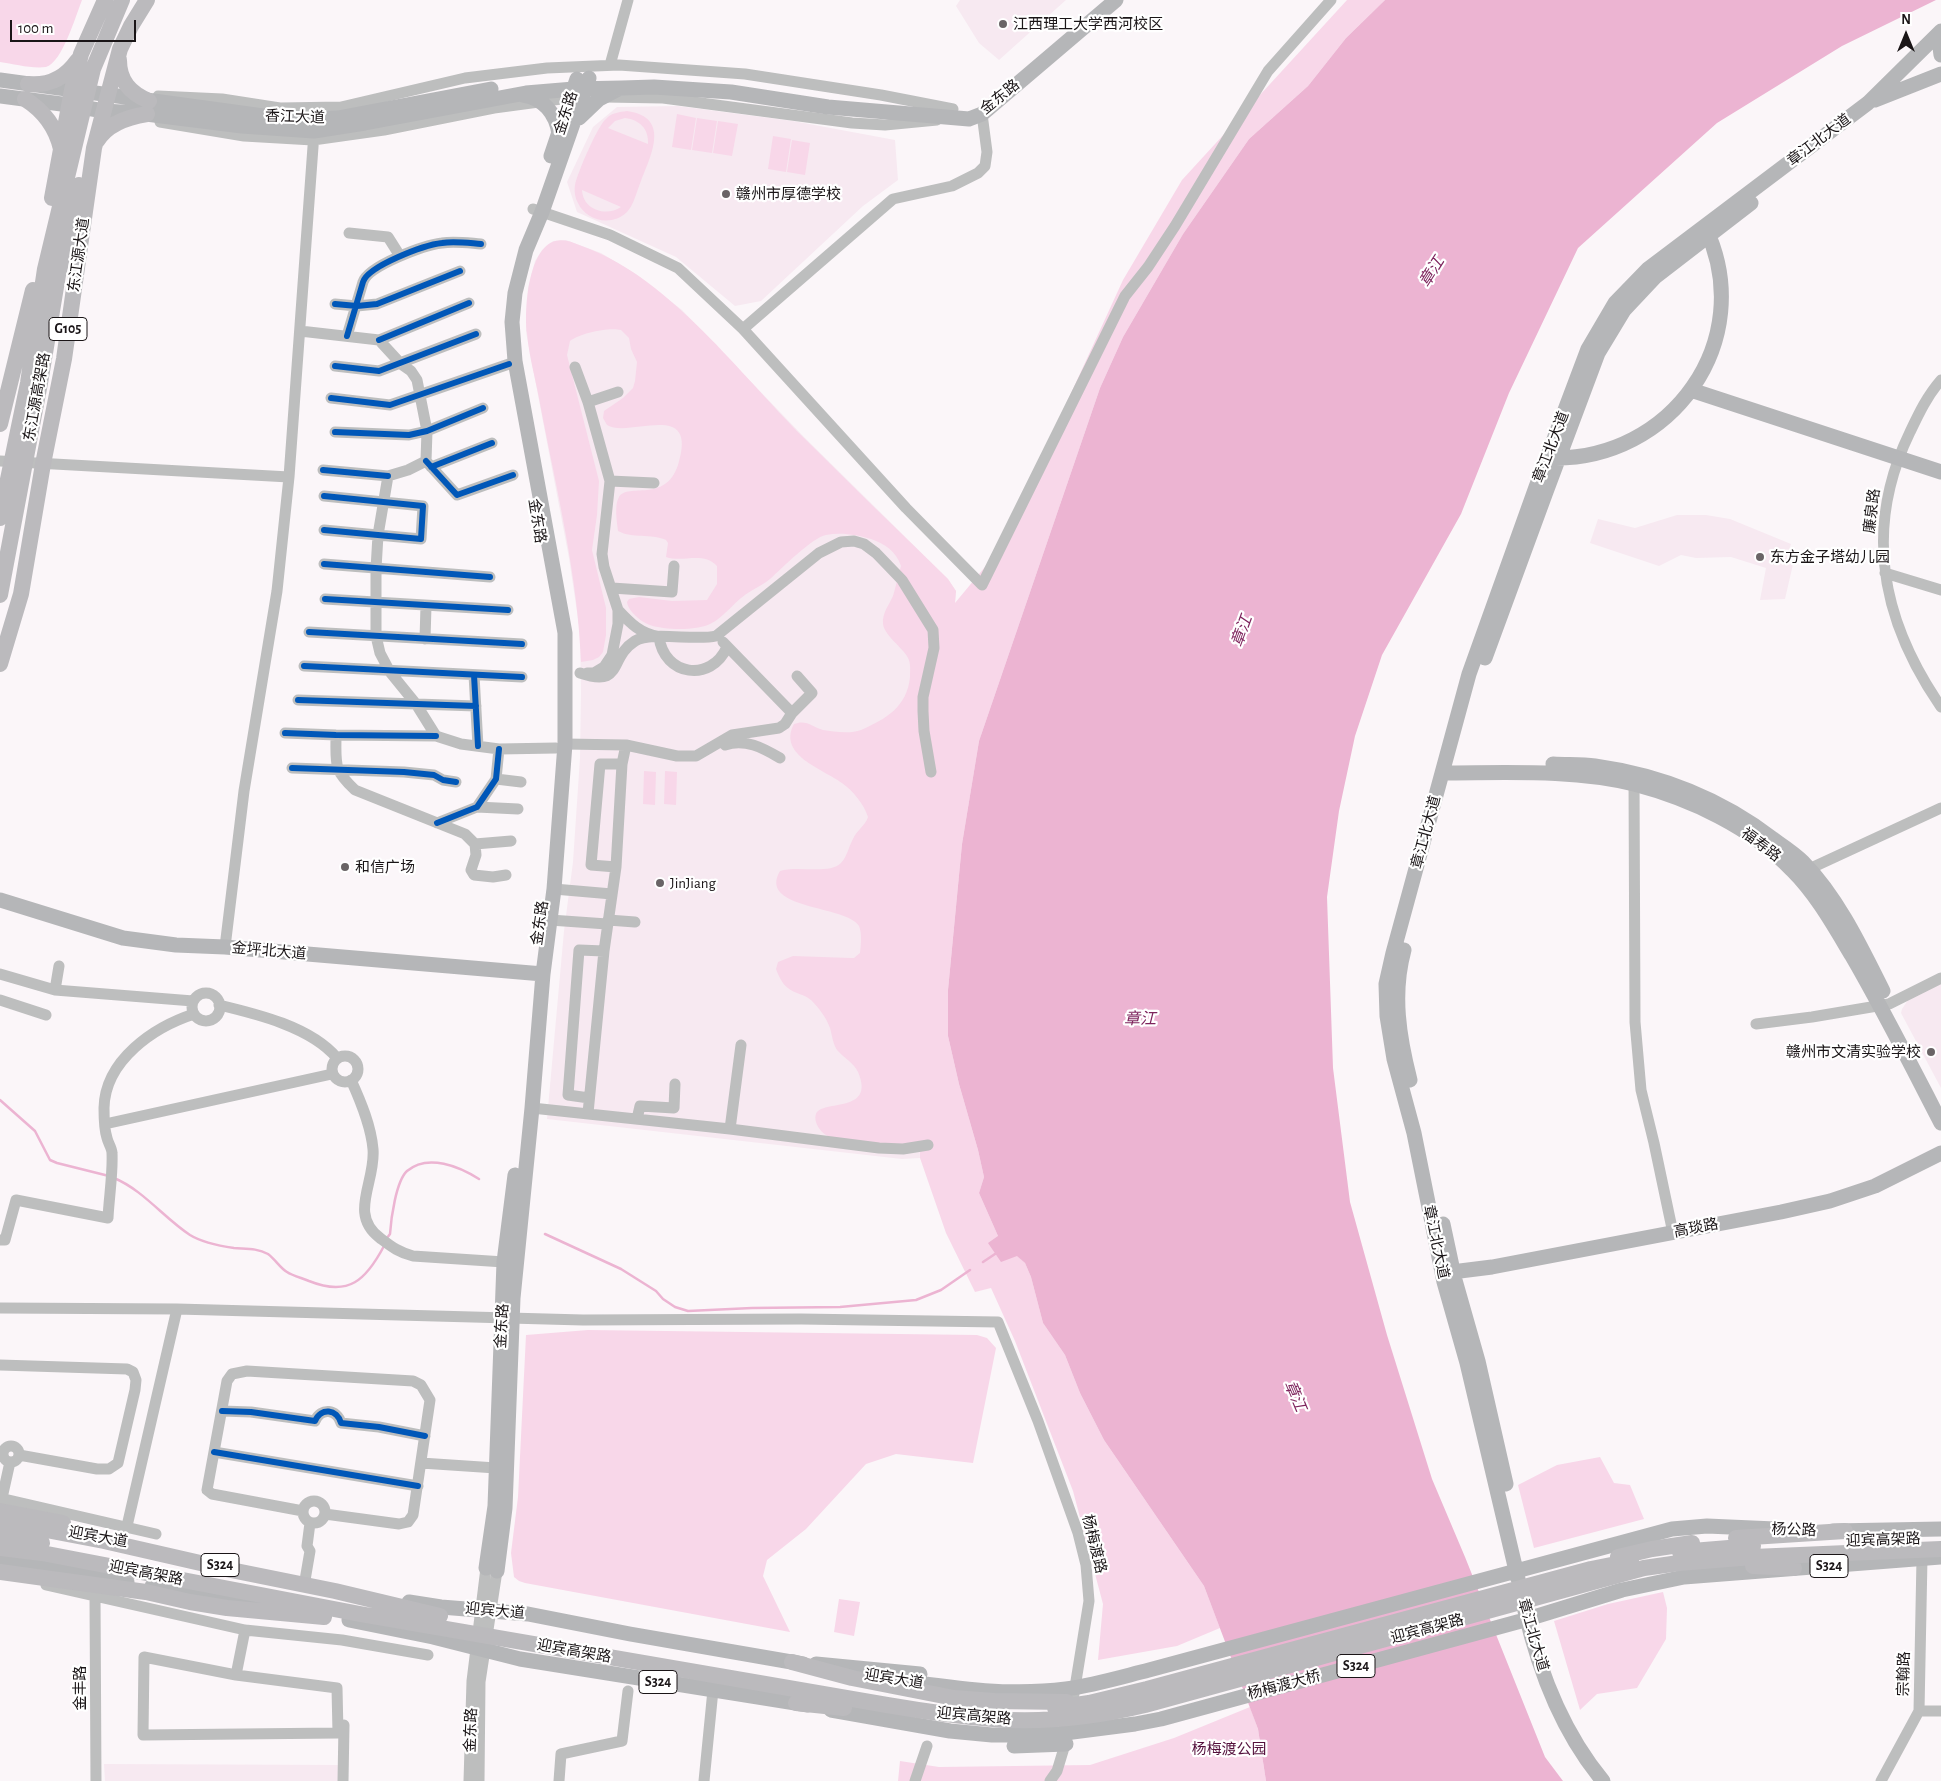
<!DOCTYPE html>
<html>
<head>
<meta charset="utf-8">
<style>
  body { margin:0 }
  #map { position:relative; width:1941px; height:1781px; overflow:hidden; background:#fbf6f9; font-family:"Alegreya Sans",sans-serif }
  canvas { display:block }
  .north { position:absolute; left:1881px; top:10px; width:50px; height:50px; -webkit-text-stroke:4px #fff; paint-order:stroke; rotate:0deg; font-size:14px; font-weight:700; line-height:20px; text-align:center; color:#1a1517 }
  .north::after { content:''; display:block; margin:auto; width:18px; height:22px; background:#1a1517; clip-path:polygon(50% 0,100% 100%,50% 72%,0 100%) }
  .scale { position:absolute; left:10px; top:20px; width:126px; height:22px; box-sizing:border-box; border:2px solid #1a1517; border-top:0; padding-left:6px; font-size:15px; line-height:18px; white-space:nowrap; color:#1a1517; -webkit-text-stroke:4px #fff; paint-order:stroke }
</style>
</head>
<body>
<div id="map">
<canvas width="1941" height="1781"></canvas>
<div class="north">N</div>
<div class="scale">100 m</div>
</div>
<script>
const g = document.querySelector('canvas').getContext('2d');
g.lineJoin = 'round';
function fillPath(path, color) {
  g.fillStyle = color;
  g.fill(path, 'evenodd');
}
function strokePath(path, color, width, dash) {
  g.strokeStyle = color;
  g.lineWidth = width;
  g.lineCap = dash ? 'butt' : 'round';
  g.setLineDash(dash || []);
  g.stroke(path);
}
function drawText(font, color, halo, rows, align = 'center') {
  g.font = font + ' "Alegreya Sans","Noto Sans SC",sans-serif';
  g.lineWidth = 4.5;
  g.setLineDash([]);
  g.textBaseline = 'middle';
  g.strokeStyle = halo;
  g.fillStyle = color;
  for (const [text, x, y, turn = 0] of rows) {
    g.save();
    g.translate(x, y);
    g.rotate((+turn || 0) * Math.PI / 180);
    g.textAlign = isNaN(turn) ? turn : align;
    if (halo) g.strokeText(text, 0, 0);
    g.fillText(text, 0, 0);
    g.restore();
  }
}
const built = new Path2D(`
  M 960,0 L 1066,0 L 999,60 L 979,43 L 956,6 Z
  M 678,106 L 793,121 L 895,140 L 898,180 L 863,206 L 761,301 L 735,306 L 676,257 L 577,212 L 567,182 L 593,127 L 617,107 Z
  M 566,240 L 601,253 L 636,274 L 682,310 L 804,437 L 948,579 L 956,591 L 916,1126 L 920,1158 L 902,1159 L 547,1119 L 564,931 L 573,862 L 580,758 L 581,692 L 580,632 L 569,558 L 526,332 L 528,288 L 535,261 L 542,250 L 553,241 Z
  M 1677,515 L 1706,515 L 1730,519 L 1791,544 L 1787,556 L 1794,560 L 1785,599 L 1760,600 L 1766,568 L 1731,557 L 1696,558 L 1681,555 L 1659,566 L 1590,543 L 1598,519 L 1635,528 Z
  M 1941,983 L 1941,1088 L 1901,1013 L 1902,1009 L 1908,1000 Z
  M 104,1764 L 340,1765 L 340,1781 L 105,1781 Z`);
const green = new Path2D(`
  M 0,0 L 82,0 C 76,15 62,63 46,67 C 32,69 14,64 0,62 Z
  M 1347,0 L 1385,0 L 1346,38 L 1308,86 L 1249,139 L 1183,234 L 1123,337 L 1100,388 L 979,741 L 962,844 L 948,990 L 948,1036 L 959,1084 L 978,1150 L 984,1177 L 979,1193 L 998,1236 L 1025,1263 L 1031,1277 L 1043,1323 L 1065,1355 L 1080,1393 L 1104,1440 L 1204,1586 L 1220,1628 L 1177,1646 L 1098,1660 L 1103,1604 L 1073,1491 L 1015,1341 L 991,1288 L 975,1292 L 946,1233 L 920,1158 L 919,1143 C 895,1146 850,1143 828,1136 C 821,1133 813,1122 816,1114 C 822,1099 876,1114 858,1072 C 854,1063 843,1057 837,1050 C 833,1044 832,1035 830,1028 C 826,1017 819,1008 811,1000 C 806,996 802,995 797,993 C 785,989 780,980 776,969 L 778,962 L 793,956 L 851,958 L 854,958 L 860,953 C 861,945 862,933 859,926 C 847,905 757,910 780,871 C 797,865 829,875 841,863 C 847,857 849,846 853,839 C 857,830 865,826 868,817 C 864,804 853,791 842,783 C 823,769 777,755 794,724 C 806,719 813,727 823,730 C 834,732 851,734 861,730 C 886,719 907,707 910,677 C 910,671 911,663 908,658 C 903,648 884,635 883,624 C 882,613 889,605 893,596 C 896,586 898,576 901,566 C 896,551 885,544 871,539 C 858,535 841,532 826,535 C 813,537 781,569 770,579 C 764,584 757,587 751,591 C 736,599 725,617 710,624 C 696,631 664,630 650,625 C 641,622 628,611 627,602 L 629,599 L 639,597 L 672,601 L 707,600 L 717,584 L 717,566 C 703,551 683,563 666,557 L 668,543 L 666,540 C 650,533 633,539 618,531 C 617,522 614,505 619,497 C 628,482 665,504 678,465 C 699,398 629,439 607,425 L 603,418 L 604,411 L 623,398 L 633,388 L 635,381 L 637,362 L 631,349 L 629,338 L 621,330 C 609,327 580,333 570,341 L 567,355 L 599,481 L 597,515 L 592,550 L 606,608 L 606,635 L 603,652 L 599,657 L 593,660 L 581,662 C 578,577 557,492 541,409 C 537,384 529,358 527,333 C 524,310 528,249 555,241 C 566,238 576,244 587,248 C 672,281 740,374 803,437 C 851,485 900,532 948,579 L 956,591 L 955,603 L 999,550 L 1123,280 L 1182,180 Z
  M 627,111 C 671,117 651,155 641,181 C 637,190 634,205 627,212 C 612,227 586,221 578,203 C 575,198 574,191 575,185 C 577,174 598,125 606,119 C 611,113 619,112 627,111 ZM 625,118 C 640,120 649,129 648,144 L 608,128 L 615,121 ZM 582,190 L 621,207 C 606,217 583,210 582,190 Z
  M 677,114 L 696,118 L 691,150 L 672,147 Z
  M 697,118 L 717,121 L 712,153 L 692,150 Z
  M 718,121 L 738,124 L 732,156 L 713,153 Z
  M 773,136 L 791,139 L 786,172 L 768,169 Z
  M 792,140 L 810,143 L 805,175 L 787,172 Z
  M 644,771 L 656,772 L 655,805 L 643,804 Z
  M 665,771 L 677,772 L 676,805 L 664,804 Z
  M 588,1330 L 977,1335 L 987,1338 L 996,1348 L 973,1463 L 896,1454 L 866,1464 L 806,1529 L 767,1560 L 763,1576 L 790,1632 L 525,1583 L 519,1581 L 514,1577 L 511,1553 L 518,1497 L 526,1335 Z
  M 1600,1457 L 1614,1483 L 1630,1485 L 1644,1519 L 1534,1548 L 1518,1485 L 1557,1465 Z
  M 1663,1592 L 1667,1608 L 1666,1639 L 1637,1688 L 1597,1694 L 1580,1710 L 1554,1621 L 1608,1604 Z
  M 839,1599 L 860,1602 L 854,1636 L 834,1632 Z
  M 1250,1707 L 1258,1729 L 1266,1781 L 898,1781 L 900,1761 L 939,1767 L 1090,1765 L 1174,1738 Z`);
const water = new Path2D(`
  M 1385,0 L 1936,0 L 1842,46 L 1717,123 L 1578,248 L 1509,393 L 1461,514 L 1382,655 L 1355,736 L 1339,811 L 1327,897 L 1333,1068 L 1350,1202 L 1387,1335 L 1432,1479 L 1465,1557 L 1545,1757 L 1563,1781 L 1266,1781 L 1258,1729 L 1204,1586 L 1104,1440 L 1080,1393 L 1065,1355 L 1043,1323 L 1031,1277 L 1025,1263 L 1017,1256 L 1001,1262 L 988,1243 L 998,1236 L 979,1193 L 984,1177 L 978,1150 L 959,1084 L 948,1036 L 948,990 L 962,844 L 979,741 L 1100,388 L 1123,337 L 1183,234 L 1249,139 L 1308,86 L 1346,38 Z`);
const stream = new Path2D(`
  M 0,1100 L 35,1131 L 50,1160 L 57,1163 L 109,1176
  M 114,1178 C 143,1190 164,1218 190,1235 C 203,1243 220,1246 234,1248 C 246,1249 257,1248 268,1254 C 275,1259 280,1268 287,1272 C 293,1276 302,1278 309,1281 C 349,1297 366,1280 384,1246
  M 545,1234 L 621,1269 L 656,1291 L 663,1299 L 675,1307 L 688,1311 L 752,1308 L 840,1307 L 916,1300 L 941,1290 L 970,1270
  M 387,1238 L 390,1234 C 391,1219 396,1181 407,1171 C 428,1153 460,1167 479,1179
  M 983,1262 L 998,1252`);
const minor = new Path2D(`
  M 610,65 L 628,0
  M 158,96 L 222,99 L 280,108 L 341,107 L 465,78 L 547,68 L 619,65 L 745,74 L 881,95 L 953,109
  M 605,97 L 663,98 L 852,123 L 885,125 L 937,120
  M 160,122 L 244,136 L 313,140 L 384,130 L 494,108 L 576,97
  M 533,209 L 610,235 L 678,268 L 743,329 L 906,508 L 982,585 L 1125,296 L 1148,267 L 1175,226 L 1268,71 L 1331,0
  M 349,233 L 388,237 L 400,256
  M 335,304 L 357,306 L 377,304 L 460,271
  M 743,329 L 893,199 L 952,186 L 978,173 L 985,166 L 987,152 L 982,114
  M 300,331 L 379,340 L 469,303
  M 347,336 L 363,282 C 368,266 424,245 442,243 C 454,241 468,243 481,244
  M 335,366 L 379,371 L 476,334
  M 575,367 L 588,402 L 610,481 L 602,554 L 604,567 L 618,610 L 618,624 L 612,655 L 604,667 L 594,673 L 587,673
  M 1941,380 C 1927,396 1919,413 1910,432 C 1863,529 1881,620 1941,707
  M 331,398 L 390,405 L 509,364
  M 588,402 L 618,392
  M 335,432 L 409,435 L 427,431 L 483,408
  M 0,461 L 289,477
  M 426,461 L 457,495 L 513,475
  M 431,467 L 492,443
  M 323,470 L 388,476 L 408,470 L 426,461 L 427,431 L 417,380 L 411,371 L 401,364 L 379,340
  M 388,476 L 378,535 L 376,569 L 376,636 L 380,653 L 390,672 L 416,704 L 436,736 L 461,744 L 499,749 L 556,748
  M 610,481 L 654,483
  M 324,530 L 421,539 L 423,506 L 324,496
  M 324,564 L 490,577
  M 1885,573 L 1941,590
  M 612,588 L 672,592 L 674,566
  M 325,599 L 508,610
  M 618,610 C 631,624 640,633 659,637 C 664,676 711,683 727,647
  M 309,632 L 522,644
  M 425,639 L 426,606
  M 723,642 L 792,713
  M 304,666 L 522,677
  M 580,673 C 624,688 608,658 635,641 C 651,631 695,641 716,636 L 819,553 L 841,542 L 854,541 L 864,544 L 876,553 L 902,580 L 933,630 L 934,648 L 923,697 L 923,711 L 924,731 L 931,772
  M 474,675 L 478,746
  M 298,700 L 476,706
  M 285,733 L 336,735 L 436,736
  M 336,735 C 336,764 333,770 355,790 L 465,834 L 475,844 L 476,855 L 471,870 L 474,875 L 493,877 L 506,875
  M 565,744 L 626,745 L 677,756 L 696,756 L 732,735 L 779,728 L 785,724 L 792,713 L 812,693 L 797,676
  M 725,745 C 745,738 763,748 780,758
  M 292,768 L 404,772 L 434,775 L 443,780 L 456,782
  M 1634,778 L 1635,1022 L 1641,1090 L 1654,1143 L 1673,1233
  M 496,779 L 521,782
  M 477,807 L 518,809
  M 437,823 L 477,807 L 496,779 L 499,749
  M 475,844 L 511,841
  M 616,867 L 591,865 L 600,764 L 622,764
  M 1809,869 L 1941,808
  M 554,889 L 612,894
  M 550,920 L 607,924
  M 608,920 L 635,922
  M 225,947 L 244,791 L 277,591 L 289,477 L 314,133
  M 0,974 L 55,990 L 193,1001
  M 55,990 L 59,966
  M192 1007a14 14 0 1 1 28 0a14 14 0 1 1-28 0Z
  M 0,1000 L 46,1015
  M 219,1005 C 257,1014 311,1027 337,1058
  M 1756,1024 L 1812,1017 L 1889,1004 L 1941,978
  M332 1069a13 13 0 1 1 26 0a13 13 0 1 1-26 0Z
  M 351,1080 C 361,1102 371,1126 373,1149 C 376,1182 348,1214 380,1238 C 392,1247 398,1252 413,1256 L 504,1262
  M 589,1098 L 568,1095 L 579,950 L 604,951
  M 532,1108 L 730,1129 L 879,1148 L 903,1149 L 928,1145
  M 588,1113 L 604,951 L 616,867 L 622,764 L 626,745
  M 637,1119 L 640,1106 L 674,1108 L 675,1084
  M 105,1124 L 332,1074
  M 730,1129 L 741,1045
  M 0,1240 L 5,1240 L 16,1200 L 108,1218 C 109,1197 113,1174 112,1153 C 112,1148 108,1143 107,1138 C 104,1129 104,1117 104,1108 C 105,1060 154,1027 194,1014
  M 0,1308 L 177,1309 L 583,1320 L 801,1319 L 998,1322 L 1038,1421 L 1078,1533 L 1086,1565 L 1089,1601 L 1071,1712
  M 0,1365 L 127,1369 L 133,1372 L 136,1380 L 135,1390 L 118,1463 L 109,1469 L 97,1469 L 19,1455
  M 222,1411 L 251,1412 L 315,1421 C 321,1407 337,1409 341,1423 L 379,1427 L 425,1436
  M3 1454a8 8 0 1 1 16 0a8 8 0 1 1-16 0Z
  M 214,1452 L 418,1486
  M 421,1463 L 496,1468
  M 0,1498 L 156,1534
  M 2,1498 L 10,1462
  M303 1512a11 11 0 1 1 22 0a11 11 0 1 1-22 0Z
  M 303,1511 L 212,1494 L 207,1490 L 227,1381 L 232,1374 L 247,1371 L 413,1381 L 421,1385 L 430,1400 L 413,1515 L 408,1522 L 399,1524 L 325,1514
  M 127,1526 L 177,1309
  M 46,1585 L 245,1630 L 342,1640 L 428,1655
  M 304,1586 L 310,1551 L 307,1546 L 310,1523
  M 95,1596 L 96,1781
  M 144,1657 L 236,1675 L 337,1688 L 338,1733 L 143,1735 Z
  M 236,1675 L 245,1630
  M 1919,1711 L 1941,1711
  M 343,1781 L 344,1725
  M 469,1781 L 472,1681 L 486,1568
  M 479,1781 L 480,1682 L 497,1571
  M 559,1781 L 561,1754 L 622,1741 L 628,1691
  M 704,1781 L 713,1690
  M 915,1781 L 927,1746
  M 1050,1781 L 1057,1771 L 1067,1738
  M 1881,1781 L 1919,1711 L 1922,1558`);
const major = new Path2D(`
  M 1940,32 L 1939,40 L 1941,55
  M 0,80 L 278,118 L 314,119 L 338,118 L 491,89
  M 523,95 C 543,98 556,113 559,134
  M 0,96 L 69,105 L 104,111 L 138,113 L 242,126 L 314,131 L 365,123 L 526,93 L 574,89 L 622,88 L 654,87 L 731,92 L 828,107 L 969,119 L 982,114 L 1116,0
  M 1875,100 L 1941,74
  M 579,118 L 599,99 L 618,89
  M 551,156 L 577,79
  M 1691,390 L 1941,472
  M 1551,458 C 1671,461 1758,341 1706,229
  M 1485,658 L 1546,492 L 1598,353 L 1624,310 L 1655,277 L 1751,203
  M 1553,764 C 1567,765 1581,764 1595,766 C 1659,775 1721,799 1773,839 C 1783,846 1794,853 1803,862 C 1838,898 1861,947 1883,991
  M 1442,773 C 1505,773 1573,769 1634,784 C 1691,799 1751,827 1792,870 C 1817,895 1834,926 1852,956 C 1884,1011 1912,1067 1941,1123
  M 0,900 L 123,938 L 176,945 L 225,947 L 543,974
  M 1404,950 C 1392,994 1399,1037 1410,1080
  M 1443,1224 L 1455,1280 L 1478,1361 L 1506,1484
  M 1444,1273 L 1492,1267 L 1781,1212 L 1830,1201 L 1875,1186 L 1941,1153
  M 1833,1531 L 1941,1529
  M 0,1558 L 127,1582
  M 486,1568 L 495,1506 L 504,1262 L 515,1175
  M 497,1571 L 505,1508 L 513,1298 L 532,1108 L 543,974 L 554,889 L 565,744 L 565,633 L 515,361 L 512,322 L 515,293 L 526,250 L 542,212 L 589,78
  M 1518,1579 L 1467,1363 L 1444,1282 L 1414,1133 L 1394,1059 L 1387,1016 L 1386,984 L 1393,953 L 1469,674 L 1536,487 L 1588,349 L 1615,303 L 1648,269 L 1868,103 L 1941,31
  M 152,1586 L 265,1605
  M 409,1602 L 441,1607 L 528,1614 L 630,1634 L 803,1664
  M 1525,1611 C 1539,1671 1563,1733 1603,1781
  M 349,1620 L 433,1637 L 520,1659 L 808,1705
  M 816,1664 L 920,1674
  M 905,1681 C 958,1689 1012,1696 1066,1689 C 1094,1685 1121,1677 1149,1670 L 1672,1529 L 1707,1526 L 1775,1529
  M 831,1710 L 950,1731 L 992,1735 L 1057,1734 L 1135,1724 L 1161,1719 L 1521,1621 L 1622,1590 L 1684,1577 L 1941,1557
  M 1014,1746 L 1066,1744`);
const highway = new Path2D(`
  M 119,60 C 119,81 130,93 149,101
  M 28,84 C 49,86 65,78 77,61
  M 25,99 C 44,111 56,127 61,149
  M 97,141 C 107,124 128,117 147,114
  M 52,198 L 72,90 L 81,54 L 105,0
  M 0,424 L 33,290
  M 0,518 L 28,383 L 45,269 L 93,69 L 122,0
  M 0,595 L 40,383 L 58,275 L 79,185
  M 0,664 L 21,594 L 43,464 L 64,359 L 94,148 L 120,49 L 131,26 L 147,0
  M 0,1511 L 63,1523
  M 0,1524 L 41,1529 L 104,1541 L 231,1570 L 335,1591 L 440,1616
  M 0,1536 L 42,1543
  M 1736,1538 L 1845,1531
  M 0,1548 L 42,1553 L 360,1614 L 887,1705 C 922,1711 957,1716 993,1719 C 1044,1723 1095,1717 1145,1705 L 1644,1568 L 1679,1563 L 1753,1557 L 1941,1549
  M 1680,1552 L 1753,1546
  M 1618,1557 L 1652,1549 L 1692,1543
  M 1753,1566 L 1794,1568
  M 0,1572 L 146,1592 L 190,1602 L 227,1608 L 324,1617
  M 792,1662 L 852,1678 L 954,1698 L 994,1701 L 1067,1702
  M 796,1703 L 844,1708
  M 1055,1708 L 1089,1703 L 1147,1689 L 1591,1569 L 1631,1561`);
const cycleway = new Path2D(`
  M 335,304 L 357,306 L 377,304 L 460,271
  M 347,336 L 363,282 C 368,266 424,245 442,243 C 454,241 468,243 481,244
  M 379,340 L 469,303
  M 335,366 L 379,371 L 476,334
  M 331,398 L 390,405 L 509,364
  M 335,432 L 409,435 L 427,431 L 483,408
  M 426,461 L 457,495 L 513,475
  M 431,467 L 492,443
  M 323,470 L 388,476
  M 324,530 L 421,539 L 423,506 L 324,496
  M 324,564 L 490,577
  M 325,599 L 508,610
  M 309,632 L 522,644
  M 304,666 L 522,677
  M 474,675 L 478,746
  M 298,700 L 476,706
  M 285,733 L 336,735 L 436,736
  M 292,768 L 404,772 L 434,775 L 443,780 L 456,782
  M 437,823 L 477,807 L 496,779 L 499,749
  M 222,1411 L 251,1412 L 315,1421 C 321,1407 337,1409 341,1423 L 379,1427 L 425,1436
  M 214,1452 L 418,1486`);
const markers = [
  [1003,24,5,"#696466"],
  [726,194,5,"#696466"],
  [1760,557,5,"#696466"],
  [345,867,5,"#696466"],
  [660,883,5,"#696466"],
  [1931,1052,5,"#696466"]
];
const shields = [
  [68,329,38],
  [220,1565,38],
  [1829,1566,38],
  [1356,1666,38],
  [658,1682,38]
];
const shieldNames = [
  ["G105",68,329],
  ["S324",220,1565],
  ["S324",1829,1566],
  ["S324",1356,1666],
  ["S324",658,1682]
];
const poiNames = [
  ["江西理工大学西河校区",1013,24],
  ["赣州市厚德学校",736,194],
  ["东方金子塔幼儿园",1770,557],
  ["和信广场",355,867],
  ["JinJiang",670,883],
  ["赣州市文清实验学校",1921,1052,"right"]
];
const streetNames = [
  ["金东路",1000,97,-39],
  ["金东路",566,113,-72],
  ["香江大道",295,117,2],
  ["章江北大道",1819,140,-37],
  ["东江源大道",79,255,-82],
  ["东江源高架路",37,397,-80],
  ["章江北大道",1551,447,-69],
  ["廉泉路",1872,511,-83],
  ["金东路",537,521,81],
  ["章江北大道",1426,832,-75],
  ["福寿路",1761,845,37],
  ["金东路",540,923,-82],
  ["金坪北大道",269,951,5],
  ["高琰路",1696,1228,-11],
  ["章江北大道",1436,1242,78],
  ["金东路",502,1326,-87],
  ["杨公路",1794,1530,2],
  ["迎宾大道",98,1537,10],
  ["迎宾高架路",1883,1540,-2],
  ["杨梅渡路",1094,1544,76],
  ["迎宾高架路",146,1573,11],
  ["迎宾大道",495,1611,5],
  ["迎宾高架路",1427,1629,-15],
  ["章江北大道",1533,1635,74],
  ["迎宾高架路",574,1651,10],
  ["宗翰路",1904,1674,-89],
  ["迎宾大道",894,1679,9],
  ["杨梅渡大桥",1284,1685,-15],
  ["金丰路",80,1688,-90],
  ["迎宾高架路",974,1716,5],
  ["金东路",471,1730,-88]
];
const parkNames = [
  ["杨梅渡公园",1229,1749]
];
const waterNames = [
  ["章江",1432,272,-58],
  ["章江",1242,631,-70],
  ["章江",1140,1019],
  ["章江",1295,1396,67]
];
fillPath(built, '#f7e9f1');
fillPath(green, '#f8d7e9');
fillPath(water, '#ecb4d2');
strokePath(stream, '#ecb4d2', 2.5);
strokePath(minor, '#bdbebe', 11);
strokePath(major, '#b5b6b8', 15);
strokePath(highway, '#bbbabd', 16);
strokePath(cycleway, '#0057b8', 6);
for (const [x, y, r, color] of markers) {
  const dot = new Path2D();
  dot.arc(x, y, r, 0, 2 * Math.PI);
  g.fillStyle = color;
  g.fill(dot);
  strokePath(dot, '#fff', 2);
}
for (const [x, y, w] of shields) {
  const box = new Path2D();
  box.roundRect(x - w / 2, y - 11.5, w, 23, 4);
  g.fillStyle = '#fff';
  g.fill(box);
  strokePath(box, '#1a1517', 1);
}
drawText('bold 14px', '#1a1517', null, shieldNames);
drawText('15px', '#1a1517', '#fff', poiNames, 'left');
drawText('15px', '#1a1517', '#fff', streetNames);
drawText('15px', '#54103c', '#fff', parkNames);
drawText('italic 16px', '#7e245d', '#fff', waterNames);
</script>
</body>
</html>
